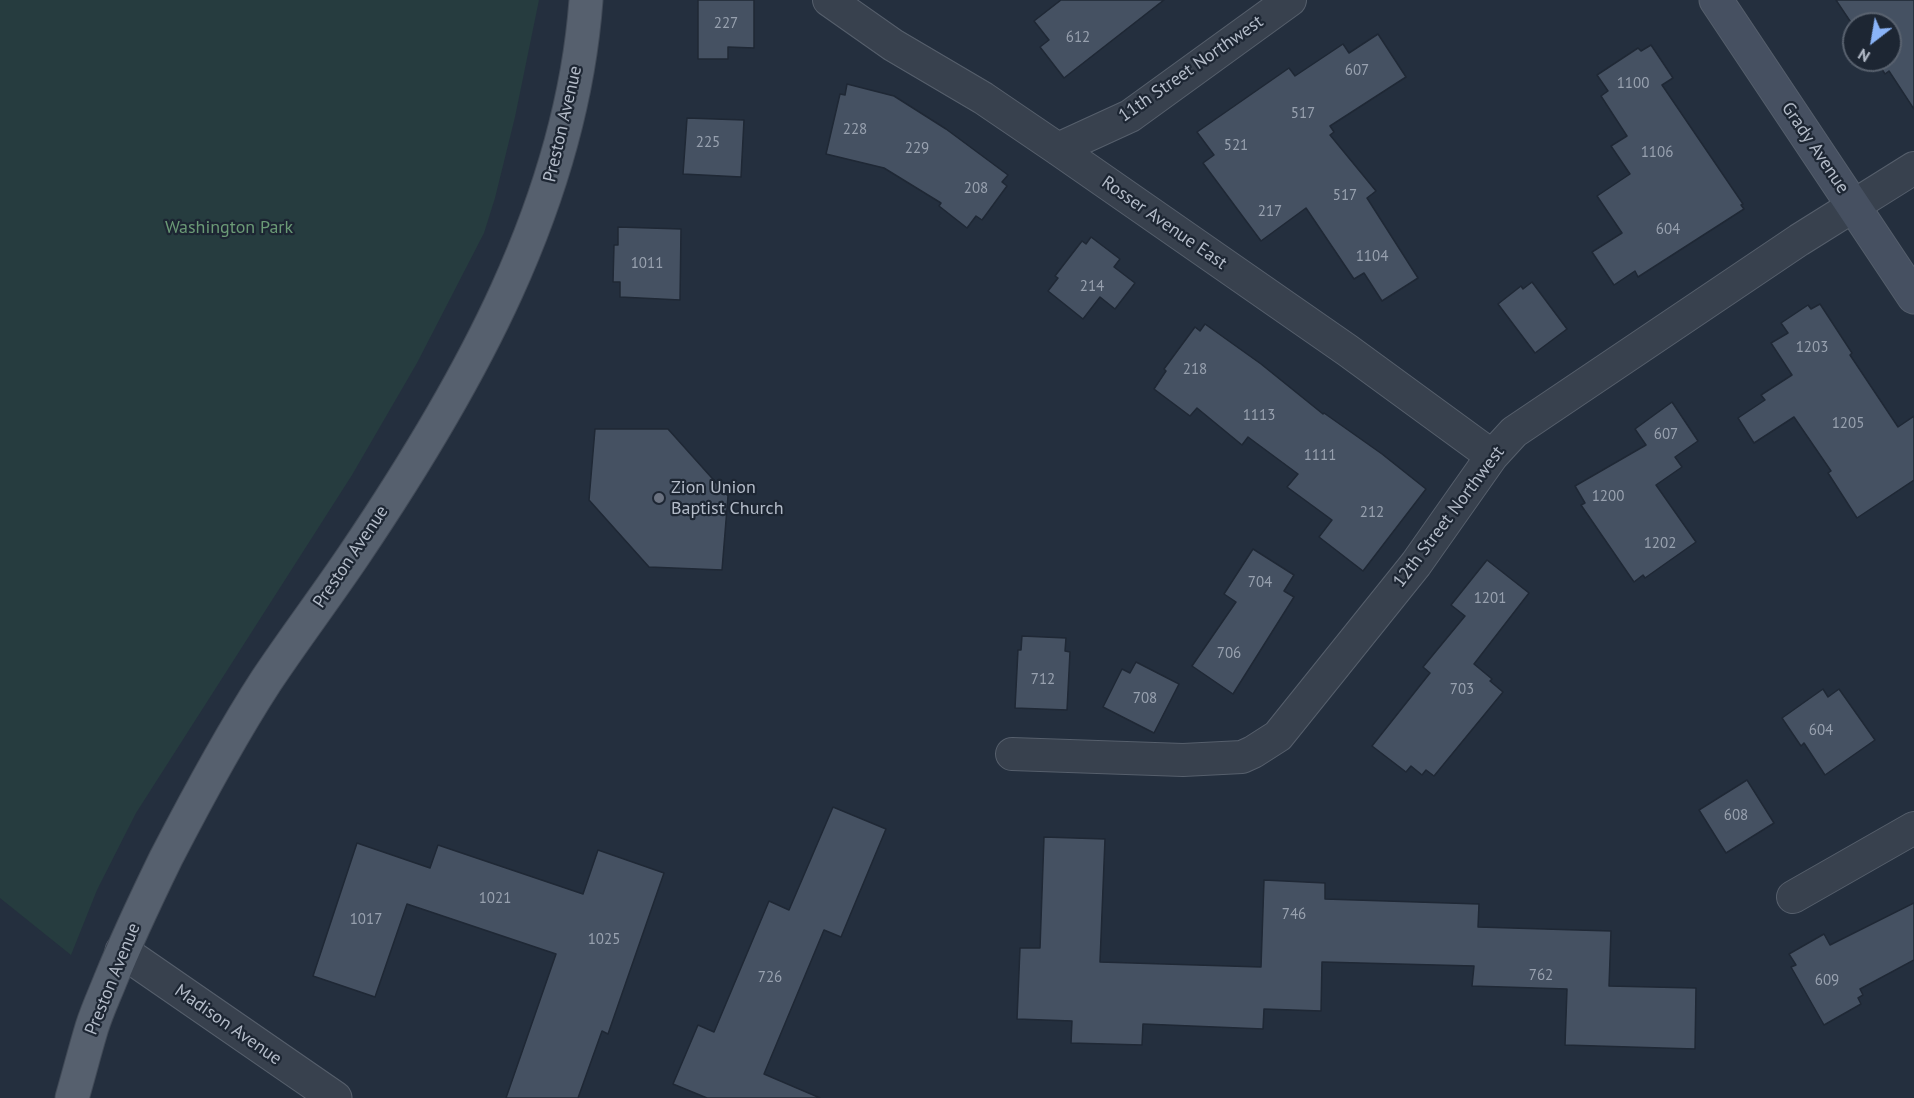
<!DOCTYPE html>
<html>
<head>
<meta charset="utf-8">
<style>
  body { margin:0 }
  #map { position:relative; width:1914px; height:1098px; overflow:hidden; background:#242f3e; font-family:"PT Sans",sans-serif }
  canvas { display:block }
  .north { position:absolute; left:1842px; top:12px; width:60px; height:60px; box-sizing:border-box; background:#1d2633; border:2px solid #59626f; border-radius:50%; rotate:211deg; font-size:16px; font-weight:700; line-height:24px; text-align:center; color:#b4bcc9 }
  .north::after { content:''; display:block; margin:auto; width:21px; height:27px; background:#8ab4f8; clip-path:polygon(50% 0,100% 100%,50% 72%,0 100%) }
</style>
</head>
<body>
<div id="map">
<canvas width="1914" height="1098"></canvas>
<div class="north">N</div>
</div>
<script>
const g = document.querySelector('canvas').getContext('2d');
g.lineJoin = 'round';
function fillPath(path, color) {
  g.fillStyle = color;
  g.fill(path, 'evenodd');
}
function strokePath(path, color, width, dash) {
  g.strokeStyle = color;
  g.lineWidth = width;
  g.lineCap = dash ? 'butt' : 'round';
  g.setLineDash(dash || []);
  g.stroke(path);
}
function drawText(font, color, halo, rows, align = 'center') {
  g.font = font + ' "PT Sans",sans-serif';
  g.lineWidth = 4.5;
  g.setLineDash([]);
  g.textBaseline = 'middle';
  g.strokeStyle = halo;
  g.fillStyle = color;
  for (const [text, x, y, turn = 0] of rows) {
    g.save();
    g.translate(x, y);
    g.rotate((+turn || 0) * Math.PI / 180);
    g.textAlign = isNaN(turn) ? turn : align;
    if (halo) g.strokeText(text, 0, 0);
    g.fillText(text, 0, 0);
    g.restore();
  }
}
const green = new Path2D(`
  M 0,0 L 539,0 L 515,117 L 495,198 L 484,233 L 417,363 L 352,475 L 136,813 L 97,890 L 71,955 L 0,898 Z`);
const building = new Path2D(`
  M 698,0 L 754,0 L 754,48 L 728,47 L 728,59 L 698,59 Z
  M 1061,0 L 1164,0 L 1064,78 L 1040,47 L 1049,40 L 1034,21 Z
  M 1836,0 L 1914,0 L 1914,109 L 1889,71 L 1885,74 L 1876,60 L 1890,60 L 1890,24 L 1854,24 L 1854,27 Z
  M 1378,34 L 1406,77 L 1330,126 L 1334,132 L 1330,135 L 1376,191 L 1367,198 L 1418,278 L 1382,301 L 1364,273 L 1354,279 L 1306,208 L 1261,241 L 1203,163 L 1214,155 L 1197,132 L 1289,68 L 1295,76 L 1343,44 L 1349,53 Z
  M 1651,45 L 1673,78 L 1662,85 L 1743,204 L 1741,205 L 1744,209 L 1638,277 L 1635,271 L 1614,285 L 1592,252 L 1622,233 L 1597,196 L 1630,174 L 1611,146 L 1627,136 L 1601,96 L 1608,91 L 1597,75 L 1638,48 L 1641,51 Z
  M 847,84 L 894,96 L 946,129 L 1008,175 L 1002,182 L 1007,186 L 982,220 L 976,216 L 967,228 L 939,206 L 941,203 L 884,168 L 826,154 L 840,94 L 845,95 Z
  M 687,118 L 744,120 L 741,177 L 683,174 Z
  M 618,227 L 681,229 L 680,300 L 620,297 L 620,282 L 613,282 L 614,245 L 618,245 Z
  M 1091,237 L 1120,259 L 1114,267 L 1135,283 L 1115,309 L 1100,297 L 1083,319 L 1048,291 L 1058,278 L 1055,276 L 1082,241 L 1086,244 Z
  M 1532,282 L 1567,329 L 1535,353 L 1498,304 L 1521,286 L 1523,289 Z
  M 1820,304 L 1852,353 L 1850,355 L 1898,427 L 1914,416 L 1914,480 L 1857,518 L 1830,476 L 1828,473 L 1831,471 L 1794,417 L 1754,443 L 1738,418 L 1765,400 L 1761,395 L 1792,375 L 1771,343 L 1788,333 L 1781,323 L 1808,305 L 1811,309 Z
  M 1205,324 L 1261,364 L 1323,414 L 1324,413 L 1382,454 L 1426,489 L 1363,571 L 1319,537 L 1332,520 L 1287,487 L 1298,474 L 1248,437 L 1242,445 L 1197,408 L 1190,416 L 1154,389 L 1166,371 L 1164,369 L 1195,327 L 1200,331 Z
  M 1672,402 L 1698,441 L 1675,457 L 1682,467 L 1656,485 L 1696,542 L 1645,578 L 1643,575 L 1634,582 L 1581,505 L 1585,503 L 1575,486 L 1646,445 L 1635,429 Z
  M 595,429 L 668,429 L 728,496 L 722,570 L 649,567 L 589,500 Z
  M 1253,549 L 1294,575 L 1284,591 L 1294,597 L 1233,694 L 1192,666 L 1236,602 L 1224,594 Z
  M 1487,560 L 1529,593 L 1474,664 L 1492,679 L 1490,681 L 1503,692 L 1434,776 L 1426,770 L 1422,775 L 1411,766 L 1406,772 L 1372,746 L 1430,673 L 1423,667 L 1465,616 L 1451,605 Z
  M 1022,636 L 1066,638 L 1065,651 L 1070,652 L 1067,710 L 1015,708 L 1018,650 L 1021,650 Z
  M 1136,662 L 1179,684 L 1154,733 L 1103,707 L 1122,669 L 1130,673 Z
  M 1823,689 L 1828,697 L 1839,689 L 1875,740 L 1825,775 L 1804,743 L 1801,746 L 1782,718 Z
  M 1747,780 L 1774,823 L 1726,853 L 1699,810 Z
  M 833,807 L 886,829 L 841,937 L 824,930 L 764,1074 L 820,1098 L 707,1098 L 673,1084 L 698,1025 L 714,1032 L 769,901 L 789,910 Z
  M 1044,837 L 1105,839 L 1100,962 L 1261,967 L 1264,880 L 1325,883 L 1325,899 L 1479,904 L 1478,927 L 1611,931 L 1609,986 L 1696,988 L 1695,1049 L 1565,1045 L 1567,989 L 1472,986 L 1474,966 L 1322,962 L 1321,1011 L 1264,1009 L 1263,1029 L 1143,1024 L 1142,1045 L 1071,1043 L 1072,1021 L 1017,1019 L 1020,948 L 1040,948 Z
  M 357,843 L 430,868 L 438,845 L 583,894 L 598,850 L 664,873 L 608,1034 L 602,1031 L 578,1098 L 506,1098 L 556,954 L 407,904 L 375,997 L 313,976 Z
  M 1914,903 L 1914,960 L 1860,989 L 1863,995 L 1858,998 L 1861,1004 L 1824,1025 L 1791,967 L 1796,965 L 1789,954 L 1824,934 L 1830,945 Z`);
const minor = new Path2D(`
  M 829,0 L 893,45 L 983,98 L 1058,149 L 1347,350 L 1492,456
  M 1058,149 L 1130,116 L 1290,0
  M 1012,754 L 1183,760 L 1242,757 L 1253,752 L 1278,736 L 1416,564 L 1492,456 L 1514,432 L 1799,240 L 1914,168
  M 1793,897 L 1914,828`);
const tertiary = new Path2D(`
  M 122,951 L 335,1098`);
const secondary = new Path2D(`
  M 1716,0 L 1914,297`);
const primary = new Path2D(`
  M 72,1098 C 79,1074 85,1050 92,1027 C 97,1011 104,996 110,981 C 127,939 146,899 166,858 C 197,798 229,738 266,681 C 294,639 325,598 354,555 C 466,389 571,204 586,0`);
const markers = [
  [659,498,6,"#6b7280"]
];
const numberNames = [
  ["227",726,24],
  ["612",1078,38],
  ["607",1357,71],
  ["1100",1633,84],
  ["517",1303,114],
  ["228",855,130],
  ["225",708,143],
  ["521",1236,146],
  ["229",917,149],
  ["1106",1657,153],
  ["208",976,189],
  ["517",1345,196],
  ["217",1270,212],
  ["604",1668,230],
  ["1104",1372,257],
  ["1011",647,264],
  ["214",1092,287],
  ["1203",1812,348],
  ["218",1195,370],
  ["1113",1259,416],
  ["1205",1848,424],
  ["607",1666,435],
  ["1111",1320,456],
  ["1200",1608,497],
  ["212",1372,513],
  ["1202",1660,544],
  ["704",1260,583],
  ["1201",1490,599],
  ["706",1229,654],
  ["712",1043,680],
  ["703",1462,690],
  ["708",1145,699],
  ["604",1821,731],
  ["608",1736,816],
  ["1021",495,899],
  ["746",1294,915],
  ["1017",366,920],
  ["1025",604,940],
  ["762",1541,976],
  ["726",770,978],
  ["609",1827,981]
];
const streetNames = [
  ["11th Street Northwest",1191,69,-35],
  ["Preston Avenue",563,124,-77],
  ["Grady Avenue",1815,148,56],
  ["Rosser Avenue East",1164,223,35],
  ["12th Street Northwest",1449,517,-53],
  ["Preston Avenue",351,557,-56],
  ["Preston Avenue",113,979,-68],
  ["Madison Avenue",228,1025,35]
];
const parkNames = [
  ["Washington Park",229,228]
];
const poiNames = [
  ["Zion Union",671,488],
  ["Baptist Church",671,509]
];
fillPath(green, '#263c3f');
fillPath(building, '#455162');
strokePath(building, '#1f2835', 1.5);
strokePath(minor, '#565f6c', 34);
strokePath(tertiary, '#565f6c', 35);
strokePath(secondary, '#565f6c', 35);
strokePath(primary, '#414a57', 35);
strokePath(minor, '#38414e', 32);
strokePath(tertiary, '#38414e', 33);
strokePath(secondary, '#465061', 33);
strokePath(primary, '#56606e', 33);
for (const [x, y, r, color] of markers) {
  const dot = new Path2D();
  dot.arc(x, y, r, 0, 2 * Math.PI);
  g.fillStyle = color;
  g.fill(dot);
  strokePath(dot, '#1d2633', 2);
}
drawText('15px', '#98a1af', null, numberNames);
drawText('18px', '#b4bcc9', '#1d2633', streetNames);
drawText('18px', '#6b9a76', '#1d2633', parkNames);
drawText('18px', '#b4bcc9', '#1d2633', poiNames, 'left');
</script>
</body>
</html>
